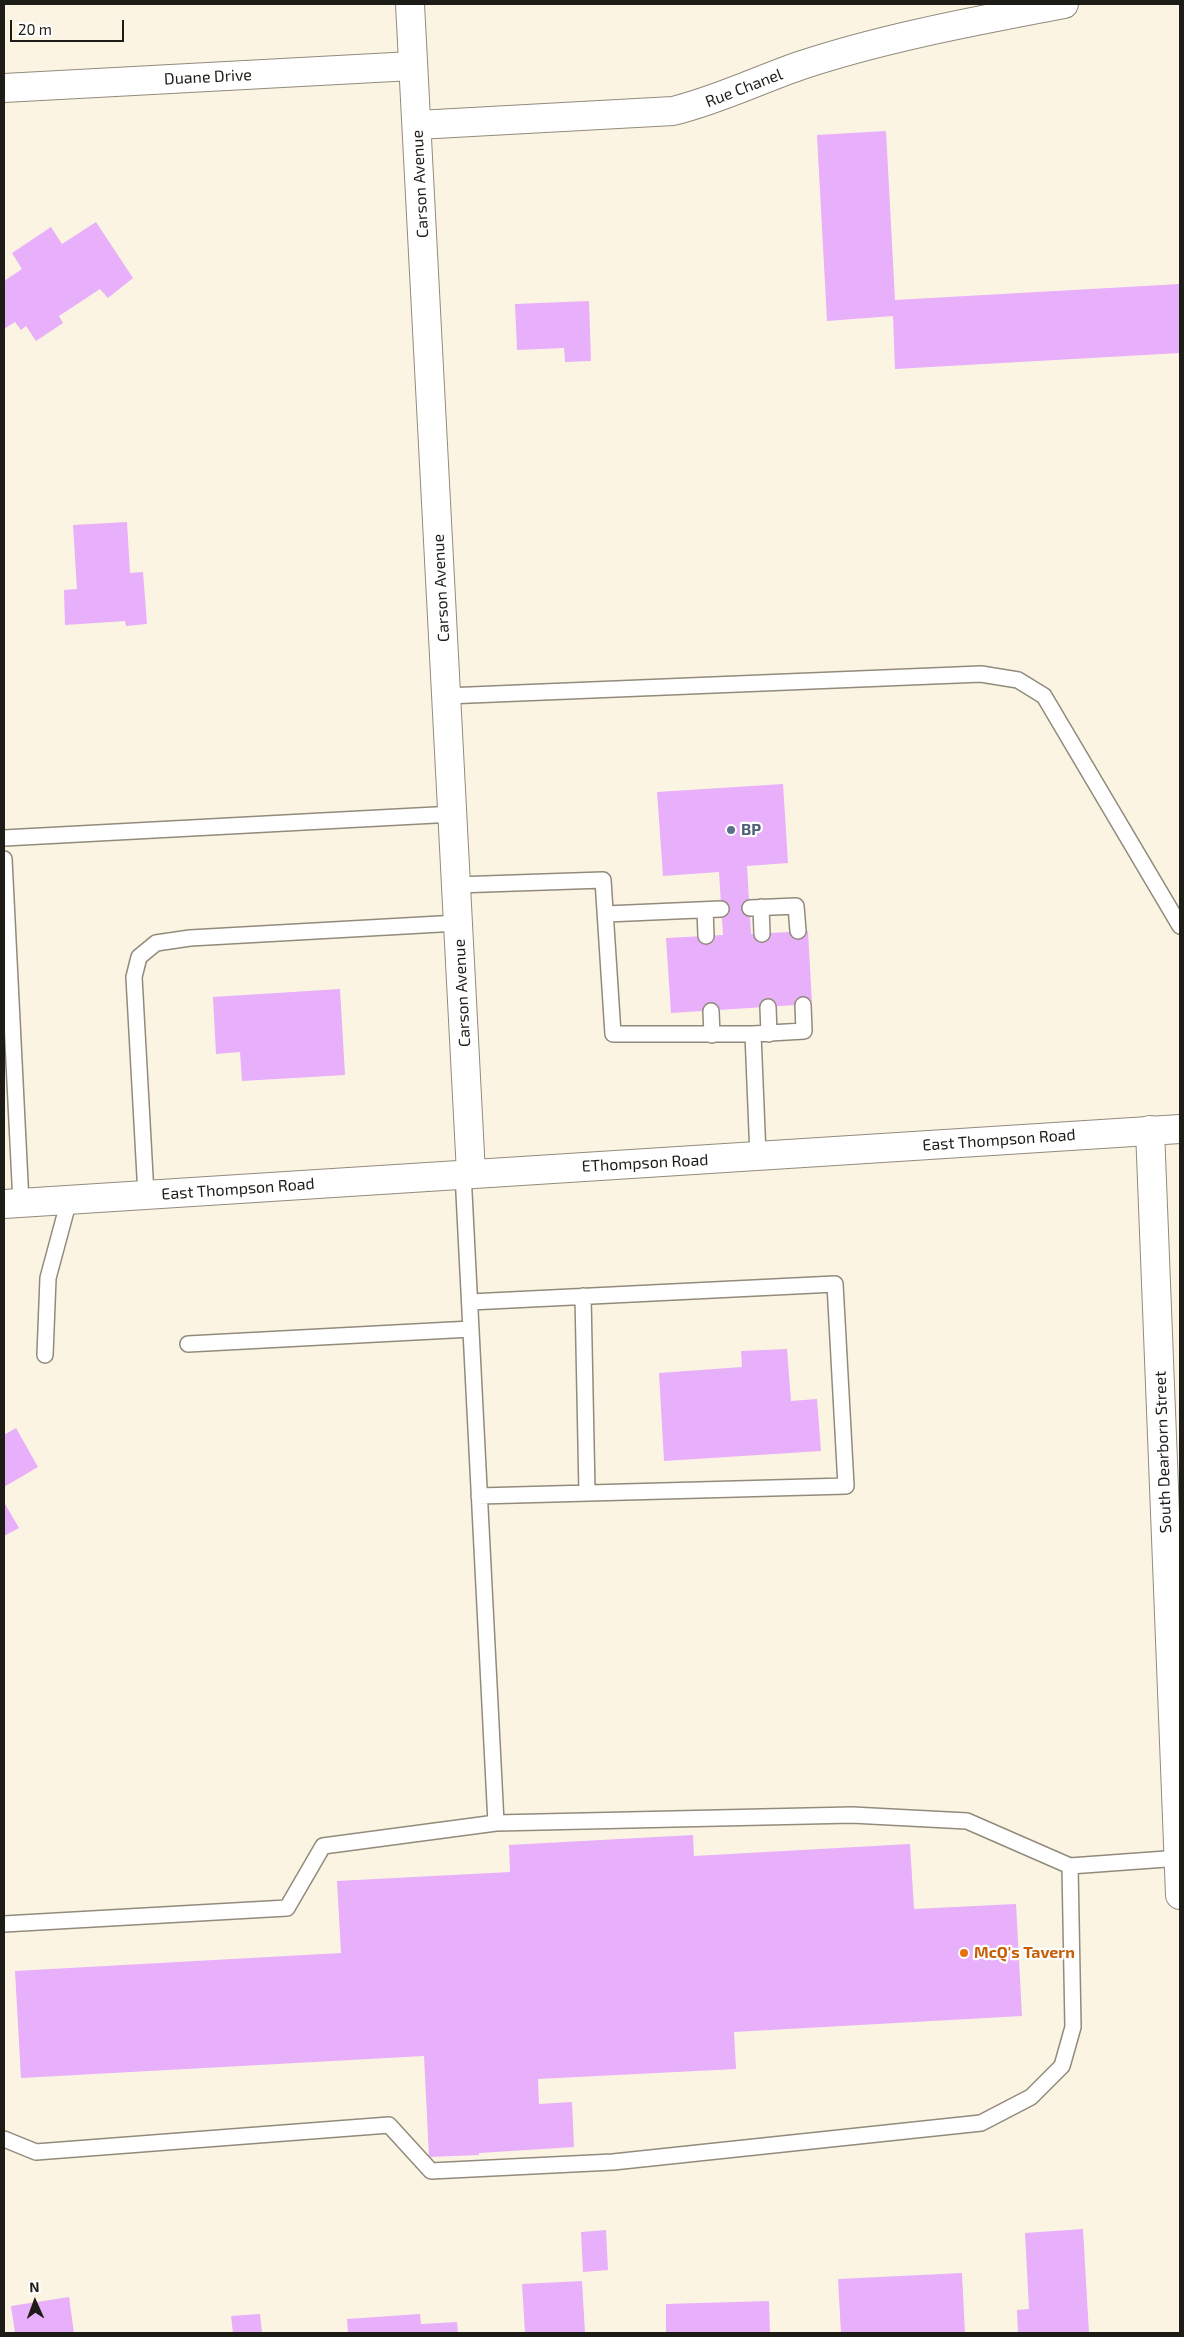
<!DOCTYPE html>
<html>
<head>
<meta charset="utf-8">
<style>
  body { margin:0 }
  #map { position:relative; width:1184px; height:2337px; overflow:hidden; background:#fbf4e3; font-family:"Exo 2",sans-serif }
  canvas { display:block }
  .frame { position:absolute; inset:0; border:5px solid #1e1c16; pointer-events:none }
  .north { position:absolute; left:10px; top:2277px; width:50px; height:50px; -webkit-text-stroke:4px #fff; paint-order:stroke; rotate:358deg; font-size:14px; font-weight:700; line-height:20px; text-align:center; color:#1e1c16 }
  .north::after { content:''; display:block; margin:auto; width:18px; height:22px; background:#1e1c16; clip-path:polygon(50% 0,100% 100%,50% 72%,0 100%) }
  .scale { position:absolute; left:10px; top:20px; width:114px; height:22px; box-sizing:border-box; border:2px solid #1e1c16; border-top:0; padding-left:6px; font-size:15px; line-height:18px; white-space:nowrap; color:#1e1c16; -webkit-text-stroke:4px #fff; paint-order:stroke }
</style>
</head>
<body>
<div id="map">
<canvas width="1184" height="2337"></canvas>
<div class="frame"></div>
<div class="north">N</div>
<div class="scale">20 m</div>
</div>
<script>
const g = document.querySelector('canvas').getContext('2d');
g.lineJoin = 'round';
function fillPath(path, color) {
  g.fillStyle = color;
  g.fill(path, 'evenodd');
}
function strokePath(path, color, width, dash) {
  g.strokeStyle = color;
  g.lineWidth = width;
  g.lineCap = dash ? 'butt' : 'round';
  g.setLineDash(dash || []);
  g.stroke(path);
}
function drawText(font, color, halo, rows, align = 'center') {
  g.font = font + ' "Exo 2",sans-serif';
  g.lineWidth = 4.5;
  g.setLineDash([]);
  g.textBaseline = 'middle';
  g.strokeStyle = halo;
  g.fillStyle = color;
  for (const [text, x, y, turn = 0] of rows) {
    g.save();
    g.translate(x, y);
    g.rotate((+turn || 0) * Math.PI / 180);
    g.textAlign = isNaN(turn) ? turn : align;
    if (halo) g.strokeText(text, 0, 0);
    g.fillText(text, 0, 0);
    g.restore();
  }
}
const building = new Path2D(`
  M 886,131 L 895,300 L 1180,284 L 1180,353 L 895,369 L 893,316 L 827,321 L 817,135 Z
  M 96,222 L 133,278 L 108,298 L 100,289 L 59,316 L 63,323 L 36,341 L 26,326 L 21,330 L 15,322 L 4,329 L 4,281 L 22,269 L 12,253 L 51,227 L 62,244 Z
  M 589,301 L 591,361 L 565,362 L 564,348 L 517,350 L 515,304 Z
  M 127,522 L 130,573 L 143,572 L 147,624 L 126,626 L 125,621 L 65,625 L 64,590 L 77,589 L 73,525 Z
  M 783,784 L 788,863 L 747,866 L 751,934 L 808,931 L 812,1004 L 671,1013 L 666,938 L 723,935 L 719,872 L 663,876 L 657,792 Z
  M 340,989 L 345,1075 L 242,1081 L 240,1052 L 216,1054 L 213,997 Z
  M 787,1349 L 791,1401 L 817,1399 L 821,1451 L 664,1461 L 659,1373 L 742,1367 L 741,1351 Z
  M 16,1428 L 38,1467 L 4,1487 L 4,1435 Z
  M 4,1502 L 19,1528 L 4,1536 Z
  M 693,1835 L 694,1856 L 910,1844 L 914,1909 L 1016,1904 L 1022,2016 L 734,2032 L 736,2069 L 538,2079 L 539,2104 L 572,2102 L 574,2147 L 479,2153 L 479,2155 L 429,2157 L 424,2056 L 21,2078 L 15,1971 L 341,1953 L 337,1881 L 510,1872 L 509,1845 Z
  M 1083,2229 L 1089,2333 L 1018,2333 L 1017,2310 L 1029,2309 L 1025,2233 Z
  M 606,2230 L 608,2270 L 583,2272 L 581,2232 Z
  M 962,2273 L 965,2333 L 841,2333 L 838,2279 Z
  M 582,2281 L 585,2333 L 525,2333 L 522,2284 Z
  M 69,2297 L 74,2333 L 15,2333 L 11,2306 Z
  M 769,2301 L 770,2333 L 666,2333 L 666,2304 Z
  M 260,2314 L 262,2333 L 233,2333 L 231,2316 Z
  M 420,2314 L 421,2324 L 457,2322 L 458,2333 L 348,2333 L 347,2319 Z`);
const service = new Path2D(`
  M 446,696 L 981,674 L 1018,680 L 1044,696 L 1180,926
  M 4,838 L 454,814
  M 4,859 L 21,1203
  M 456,885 L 603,880 L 613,1034 L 753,1034 L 758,1156
  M 761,907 L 762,934
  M 750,908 L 796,906 L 798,931
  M 705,910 L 706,936
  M 606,914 L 721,909
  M 768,1007 L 769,1034
  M 711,1011 L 712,1035
  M 753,1034 L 804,1031 L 803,1005
  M 463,1173 L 496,1823
  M 146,1195 L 134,977 L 139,957 L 156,943 L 190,938 L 458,923
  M 583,1296 L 587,1492
  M 470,1302 L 835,1284 L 846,1486 L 479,1496
  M 188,1344 L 471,1329
  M 45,1355 L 48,1278 L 69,1200
  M 4,1924 L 287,1908 L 323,1846 L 496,1823 L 852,1815 L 967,1821 L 1070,1866 L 1180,1858
  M 4,2139 L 36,2152 L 389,2125 L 431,2171 L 613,2162 L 981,2123 L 1031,2097 L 1062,2066 L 1073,2027 L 1070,1866`);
const minor = new Path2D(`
  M 4,88 L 412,66
  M 417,125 L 673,111 C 718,100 758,80 802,65 C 887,37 976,21 1064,4
  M 1150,1130 L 1180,1895`);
const secondary = new Path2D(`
  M 410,4 L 471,1173
  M 4,1204 L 1180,1129`);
const markers = [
  [731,830,5,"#5c6f8a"],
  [964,1953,5,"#e8710a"]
];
const streetNames = [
  ["Duane Drive",208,77,-3],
  ["Rue Chanel",744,88,-21],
  ["Carson Avenue",420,184,-93],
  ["Carson Avenue",441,588,-93],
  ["Carson Avenue",462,993,-93],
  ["East Thompson Road",999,1140,-4],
  ["EThompson Road",645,1163,-3],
  ["East Thompson Road",238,1189,-4],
  ["South Dearborn Street",1163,1452,-92]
];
const serviceNames = [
  ["BP",741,830]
];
const foodNames = [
  ["McQ's Tavern",974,1953]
];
fillPath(building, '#e8affa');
strokePath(service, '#928b7c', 18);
strokePath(minor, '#928b7c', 30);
strokePath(secondary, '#928b7c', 30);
strokePath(service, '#fff', 15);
strokePath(minor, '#fff', 28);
strokePath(secondary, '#fff', 28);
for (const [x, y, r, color] of markers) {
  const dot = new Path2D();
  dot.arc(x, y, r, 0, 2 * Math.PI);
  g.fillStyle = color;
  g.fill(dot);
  strokePath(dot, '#fff', 2);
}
drawText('16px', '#1e1c16', '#fff', streetNames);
drawText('bold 16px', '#4e5e75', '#fff', serviceNames, 'left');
drawText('bold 16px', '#c56008', '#fff', foodNames, 'left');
</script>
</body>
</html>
